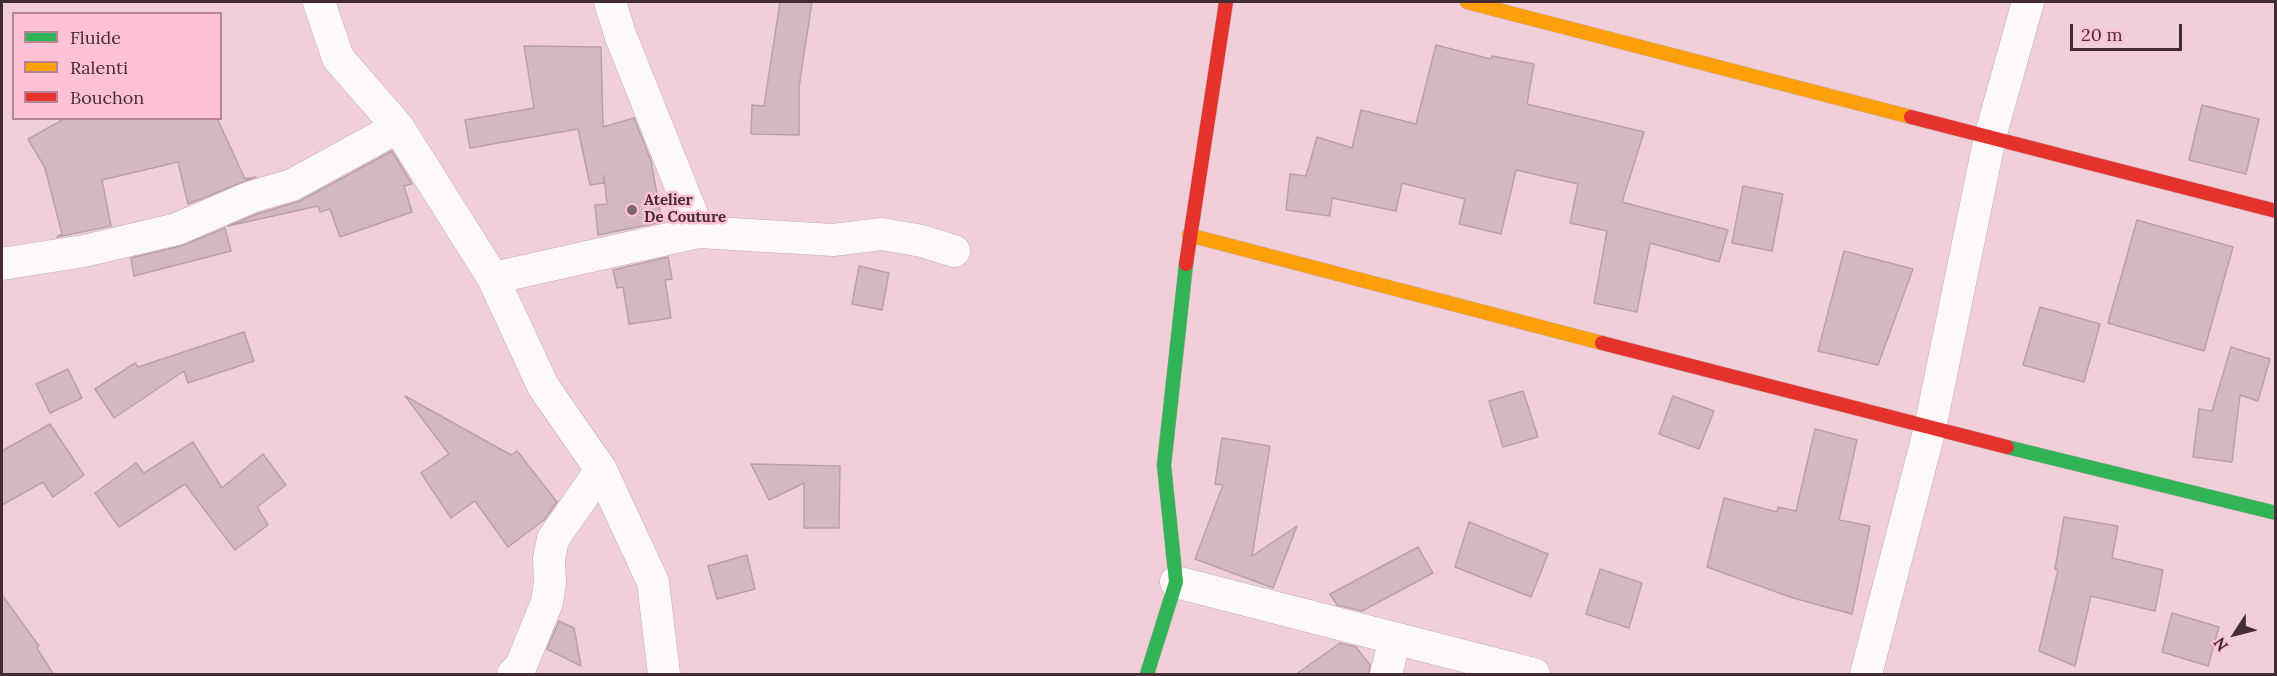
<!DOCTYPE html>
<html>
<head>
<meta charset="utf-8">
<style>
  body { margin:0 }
  #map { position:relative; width:2277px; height:676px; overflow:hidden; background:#f1cfd9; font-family:Lora,serif }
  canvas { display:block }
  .frame { position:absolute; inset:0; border:3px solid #442c34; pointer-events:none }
  .legend { position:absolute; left:12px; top:12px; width:210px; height:108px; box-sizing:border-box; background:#ffc1d3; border:2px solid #b48593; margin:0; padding:8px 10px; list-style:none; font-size:18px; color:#442c34 }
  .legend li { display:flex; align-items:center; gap:12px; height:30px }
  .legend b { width:30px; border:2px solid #b48593 }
  .north { position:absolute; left:2205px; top:604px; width:60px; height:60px; -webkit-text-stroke:4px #ffc1d3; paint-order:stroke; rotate:234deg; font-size:16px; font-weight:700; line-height:24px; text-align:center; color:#442c34 }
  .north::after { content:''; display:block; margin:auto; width:21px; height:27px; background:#442c34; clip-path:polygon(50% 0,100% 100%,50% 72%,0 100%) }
  .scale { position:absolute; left:2070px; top:24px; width:112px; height:27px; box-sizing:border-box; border:3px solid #442c34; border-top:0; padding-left:8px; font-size:18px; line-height:21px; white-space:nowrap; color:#442c34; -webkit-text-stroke:4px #ffc1d3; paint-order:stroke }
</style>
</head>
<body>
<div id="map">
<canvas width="2277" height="676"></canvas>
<div class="frame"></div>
<ul class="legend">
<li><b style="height:8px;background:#30b455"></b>Fluide</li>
<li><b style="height:8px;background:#ff9f0a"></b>Ralenti</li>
<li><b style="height:8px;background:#e5322d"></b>Bouchon</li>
</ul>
<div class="north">N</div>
<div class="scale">20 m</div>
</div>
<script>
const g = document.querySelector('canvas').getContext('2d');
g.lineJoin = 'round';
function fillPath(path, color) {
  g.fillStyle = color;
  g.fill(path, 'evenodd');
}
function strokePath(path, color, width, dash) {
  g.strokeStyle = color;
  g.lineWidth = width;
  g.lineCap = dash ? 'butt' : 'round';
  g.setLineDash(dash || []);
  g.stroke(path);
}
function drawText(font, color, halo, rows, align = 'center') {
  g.font = font + ' Lora,serif';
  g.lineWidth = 5;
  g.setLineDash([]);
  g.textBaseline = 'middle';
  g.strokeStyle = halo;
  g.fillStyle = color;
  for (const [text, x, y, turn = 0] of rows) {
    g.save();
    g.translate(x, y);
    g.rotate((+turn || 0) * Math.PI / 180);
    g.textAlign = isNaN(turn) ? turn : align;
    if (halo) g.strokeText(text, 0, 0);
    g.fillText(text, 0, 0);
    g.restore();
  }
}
const building = new Path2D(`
  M 780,2 L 812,2 L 799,87 L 799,135 L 751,134 L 752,105 L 764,106 Z
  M 1436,45 L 1491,59 L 1492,56 L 1534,64 L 1527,104 L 1644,132 L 1622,202 L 1728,230 L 1719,262 L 1650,243 L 1637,312 L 1594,303 L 1607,231 L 1570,223 L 1578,184 L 1516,170 L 1501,234 L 1459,224 L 1465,199 L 1402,183 L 1396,211 L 1332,198 L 1330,216 L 1286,210 L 1290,174 L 1306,176 L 1317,137 L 1352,148 L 1361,110 L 1416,124 Z
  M 524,46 L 601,47 L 603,127 L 634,118 L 651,161 L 662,222 L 598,235 L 595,205 L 607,204 L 604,176 L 604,183 L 590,185 L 578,129 L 470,148 L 465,120 L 534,108 Z
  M 2202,105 L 2259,119 L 2246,174 L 2189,160 Z
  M 66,118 L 217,118 L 245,179 L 256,177 L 188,204 L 178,162 L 102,180 L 111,226 L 57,237 L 62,234 L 45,168 L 28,139 Z
  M 392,151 L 412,184 L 404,186 L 412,212 L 340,237 L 330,209 L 320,212 L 318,206 L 228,226 L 257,214 L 300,201 Z
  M 1743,186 L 1783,194 L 1772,251 L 1732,243 Z
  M 2137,220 L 2233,247 L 2204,351 L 2108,323 Z
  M 225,228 L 231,251 L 134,276 L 131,258 L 181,246 Z
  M 1844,251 L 1913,269 L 1878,365 L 1818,351 Z
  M 668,257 L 672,279 L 665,280 L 671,318 L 629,324 L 623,287 L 617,288 L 613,270 Z
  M 859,266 L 889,273 L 882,310 L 852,304 Z
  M 2040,307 L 2100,324 L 2084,382 L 2023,365 Z
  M 244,332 L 254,361 L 188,383 L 184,371 L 114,418 L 95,389 L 135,363 L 138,367 Z
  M 2231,347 L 2270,359 L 2258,401 L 2240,395 L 2232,462 L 2193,457 L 2199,409 L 2212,411 Z
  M 68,369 L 82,398 L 50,413 L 36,384 Z
  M 1523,391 L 1538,437 L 1503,447 L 1489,401 Z
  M 405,396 L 511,455 L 517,451 L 557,502 L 544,520 L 508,547 L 475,501 L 451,518 L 421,473 L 449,454 Z
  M 1673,396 L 1714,411 L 1699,449 L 1659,434 Z
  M 50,424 L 84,475 L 53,497 L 43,482 L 2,505 L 2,451 Z
  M 1815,429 L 1857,440 L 1839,520 L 1870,526 L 1852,614 L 1793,598 L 1707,567 L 1724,498 L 1777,512 L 1778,507 L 1796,511 Z
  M 1222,438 L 1270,446 L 1252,556 L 1297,526 L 1273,588 L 1195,559 L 1223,485 L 1215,484 Z
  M 193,442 L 222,488 L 263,454 L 286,485 L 257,507 L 268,525 L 235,550 L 185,484 L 119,527 L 95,493 L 136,463 L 144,473 Z
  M 751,464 L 840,466 L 839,528 L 804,528 L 804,483 L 769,500 Z
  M 2064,517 L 2118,526 L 2112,558 L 2163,570 L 2155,611 L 2091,596 L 2075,666 L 2039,651 L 2058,570 L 2055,569 Z
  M 1469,522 L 1548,554 L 1531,597 L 1455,567 Z
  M 1418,547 L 1433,573 L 1362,611 L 1337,605 L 1330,594 Z
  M 747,555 L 755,589 L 717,599 L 708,566 Z
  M 1600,569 L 1642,583 L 1629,628 L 1586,614 Z
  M 2,595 L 39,646 L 37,648 L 54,675 L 2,675 Z
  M 2172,613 L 2219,627 L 2208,666 L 2162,652 Z
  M 559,621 L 574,628 L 581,666 L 547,649 Z
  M 1340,643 L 1356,647 L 1370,665 L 1369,675 L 1295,675 Z`);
const street = new Path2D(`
  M 610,2 L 621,37 L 699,232
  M 398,127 L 493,278 L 543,386 L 601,470 L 653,582 L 664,674
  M 2,264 L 84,251 L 177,229 L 251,197 L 292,185 L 398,127 L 338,58 L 319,2
  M 493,278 L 699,232 L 833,240 L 882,234 L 922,241 L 954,251
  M 1176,582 L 1534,674
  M 513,674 L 521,666 L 547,602 L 550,583 L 549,559 L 553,539 L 601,470
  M 1386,674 L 1395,639
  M 1866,674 L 1930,428 L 1990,137 L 2028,2`);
const fast = new Path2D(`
  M 2007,447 L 2276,513
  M 1147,674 L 1176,582 L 1164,465 L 1186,264`);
const slow = new Path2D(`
  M 1467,2 L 1911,117
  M 1189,235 L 1602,343`);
const jam = new Path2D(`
  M 1911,117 L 2276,211
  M 1186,264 L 1226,2
  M 1602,343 L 2007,447`);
const markers = [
  [632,210,6,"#81656e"]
];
const poiNames = [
  ["Atelier",644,201],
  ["De Couture",644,218]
];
fillPath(building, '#d4b8c1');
strokePath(building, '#b9a0a8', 1.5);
strokePath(street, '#c3aab1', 33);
strokePath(fast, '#c3aab1', 15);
strokePath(slow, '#c3aab1', 15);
strokePath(jam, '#c3aab1', 15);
strokePath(street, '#fdf8f9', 32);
strokePath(fast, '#30b455', 14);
strokePath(slow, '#ff9f0a', 14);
strokePath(jam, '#e5322d', 14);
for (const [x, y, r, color] of markers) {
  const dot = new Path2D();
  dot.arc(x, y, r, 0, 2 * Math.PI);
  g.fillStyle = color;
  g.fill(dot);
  strokePath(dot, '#ffc1d3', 2);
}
drawText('bold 15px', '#442c34', '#ffc1d3', poiNames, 'left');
</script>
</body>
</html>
